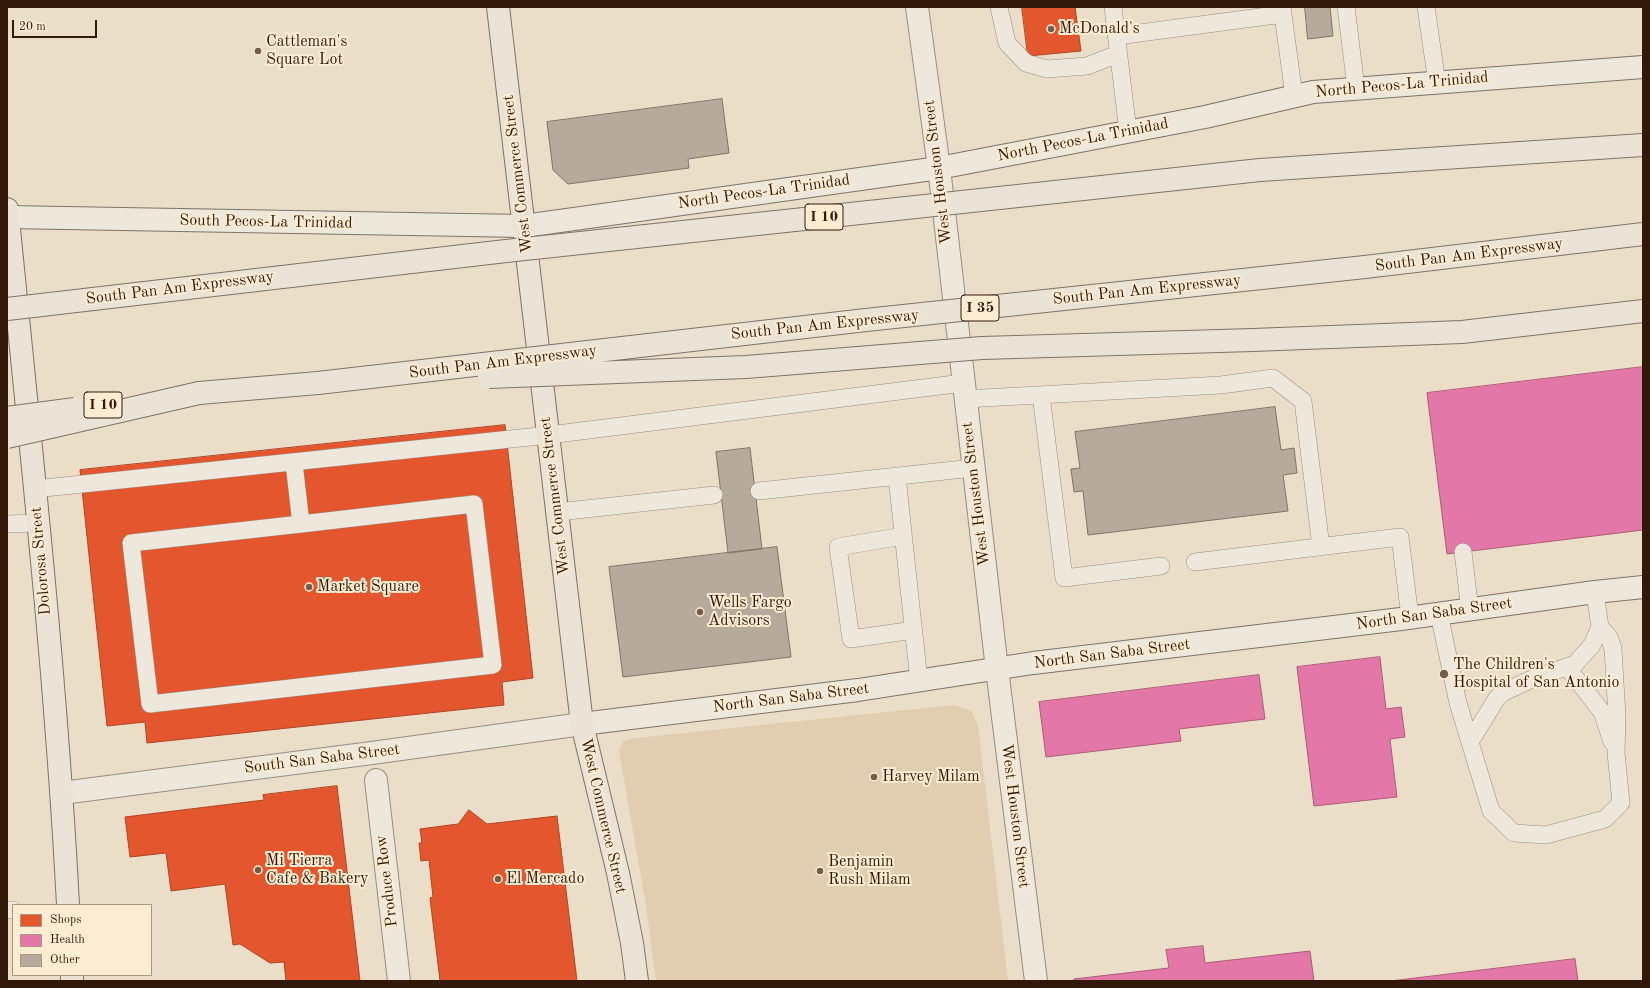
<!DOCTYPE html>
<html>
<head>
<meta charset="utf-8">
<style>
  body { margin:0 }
  #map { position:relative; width:1650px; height:988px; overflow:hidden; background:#ebdec8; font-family:"Old Standard TT",serif }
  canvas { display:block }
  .frame { position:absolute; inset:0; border:8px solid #311808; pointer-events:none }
  .legend { position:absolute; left:12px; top:904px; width:140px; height:72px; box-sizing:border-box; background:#fcecd2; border:1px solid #ab9781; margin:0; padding:5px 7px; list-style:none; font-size:12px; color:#311808 }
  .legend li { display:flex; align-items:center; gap:8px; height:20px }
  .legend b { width:20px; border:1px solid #ab9781 }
  .scale { position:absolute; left:12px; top:20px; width:85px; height:18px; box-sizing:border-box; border:2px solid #311808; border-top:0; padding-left:5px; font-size:12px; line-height:14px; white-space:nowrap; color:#311808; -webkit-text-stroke:3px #fcecd2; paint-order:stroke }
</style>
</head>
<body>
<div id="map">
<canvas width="1650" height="988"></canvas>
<div class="frame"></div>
<ul class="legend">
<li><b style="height:11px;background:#e4572e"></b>Shops</li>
<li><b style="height:11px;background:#e377a8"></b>Health</li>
<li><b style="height:11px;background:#b5aa9b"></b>Other</li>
</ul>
<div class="scale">20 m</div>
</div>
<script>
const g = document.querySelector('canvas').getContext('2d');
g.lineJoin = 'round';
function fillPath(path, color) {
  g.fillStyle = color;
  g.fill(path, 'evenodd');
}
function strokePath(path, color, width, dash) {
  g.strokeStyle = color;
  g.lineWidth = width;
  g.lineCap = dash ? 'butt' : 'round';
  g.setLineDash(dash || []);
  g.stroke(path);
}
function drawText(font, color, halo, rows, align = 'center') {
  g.font = font + ' "Old Standard TT",serif';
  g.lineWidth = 4;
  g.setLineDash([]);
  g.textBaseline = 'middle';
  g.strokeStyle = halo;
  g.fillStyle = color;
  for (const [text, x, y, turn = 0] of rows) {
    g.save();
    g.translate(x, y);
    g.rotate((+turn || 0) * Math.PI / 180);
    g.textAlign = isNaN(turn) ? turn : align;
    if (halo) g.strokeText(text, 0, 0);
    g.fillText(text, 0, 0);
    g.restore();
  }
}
const green = new Path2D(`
  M 954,705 L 971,711 L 978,725 L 1008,981 L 656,981 L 646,906 L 619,751 L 623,741 L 636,738 Z`);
const shops = new Path2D(`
  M 1022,7 L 1075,7 L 1081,51 L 1028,56 Z
  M 505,425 L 533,678 L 502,682 L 504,705 L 147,743 L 145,722 L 107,726 L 80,470 Z
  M 337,786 L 360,981 L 286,981 L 284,962 L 270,963 L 240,944 L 233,945 L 225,884 L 171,891 L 166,853 L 130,857 L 125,817 L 264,800 L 263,795 Z
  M 469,810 L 487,824 L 557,816 L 577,981 L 440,981 L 430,898 L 433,897 L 429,860 L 421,861 L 419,843 L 422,843 L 420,829 L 458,824 Z`);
const health = new Path2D(`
  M 1643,367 L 1643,530 L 1447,554 L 1427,393 Z
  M 1380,657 L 1386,709 L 1401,707 L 1405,737 L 1390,739 L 1397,797 L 1314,806 L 1297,667 Z
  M 1259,675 L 1265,719 L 1179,729 L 1181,741 L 1046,757 L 1039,702 Z
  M 1203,946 L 1205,963 L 1310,951 L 1314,981 L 1074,981 L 1074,979 L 1169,968 L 1166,950 Z
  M 1575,959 L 1578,981 L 1391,981 Z`);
const building = new Path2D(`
  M 1305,7 L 1330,7 L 1333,36 L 1308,39 Z
  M 722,99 L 729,153 L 688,159 L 689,168 L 568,184 L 553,170 L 547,122 Z
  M 1275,407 L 1281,450 L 1294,448 L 1297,473 L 1283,475 L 1288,511 L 1088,535 L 1083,491 L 1074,492 L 1071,469 L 1080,468 L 1075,432 Z
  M 750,448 L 762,549 L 728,553 L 716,452 Z
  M 777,547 L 791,657 L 623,677 L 609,567 Z`);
const service = new Path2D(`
  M 999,7 L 1007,43 L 1026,63 L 1047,69 L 1087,66 L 1118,54
  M 1113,7 L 1128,132
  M 1282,7 L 1294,96
  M 1346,7 L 1356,88
  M 1426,7 L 1437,83
  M 1117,36 L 1283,14
  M 1041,395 L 1064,578 L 1161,566
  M 965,399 L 1221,385 L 1273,378 L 1303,401 L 1321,547
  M 294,463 L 301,524 L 131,543 L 150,704 L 493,665 L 474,504 L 301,524
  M 897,477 L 919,681
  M 35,489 L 549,435 L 963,383
  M 759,491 L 973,468
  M 558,512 L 714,495
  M 7,524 L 38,523
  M 903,536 L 838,547 L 851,639 L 914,630
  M 1463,552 L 1470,610
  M 1195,562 L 1400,537 L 1410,617
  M 1595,592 L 1600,627
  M 1439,614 L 1458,703 L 1491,811 L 1514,833 L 1546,835 L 1605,819 L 1621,803 L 1616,753 L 1617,717 L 1613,649 L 1609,637 L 1600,627 L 1592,645 L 1575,664 L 1532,679 L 1504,692 L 1497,698 L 1470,742
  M 1567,667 L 1602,712 L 1612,742
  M 7,910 L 13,910`);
const pedestrian = new Path2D(`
  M 376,780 L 399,981`);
const minor = new Path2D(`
  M 62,793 L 372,753 L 582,724`);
const tertiary = new Path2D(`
  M 917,7 L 939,168 L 997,669 L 1036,981`);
const secondary = new Path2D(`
  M 7,217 L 524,226 L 939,168 L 1205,117 L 1313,92 L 1643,67
  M 582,724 L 858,690 L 1033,663 L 1401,619 L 1595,592 L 1643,587`);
const primary = new Path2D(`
  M 498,7 L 582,724 L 618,873 L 632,943 L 637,981
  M 7,209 C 30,441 56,673 68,905
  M 72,975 L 72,981`);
const motorway = new Path2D(`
  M 199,393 L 318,383`);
const motorwayBridge = new Path2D(`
  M 7,309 L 506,251 L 1260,170 L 1643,145
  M 489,377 L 746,367 L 982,348 L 1253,340 L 1462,332 L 1643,311
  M 318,383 L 866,320 L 1365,267 L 1643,234
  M 7,418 L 75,409
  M 7,437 L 199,393`);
const markers = [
  [1051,29,4,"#725d4b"],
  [258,51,4,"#725d4b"],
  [309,587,4,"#725d4b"],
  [700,612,4,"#725d4b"],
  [1444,674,5,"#725d4b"],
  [874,777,4,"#725d4b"],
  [258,870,4,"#725d4b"],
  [820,871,4,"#725d4b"],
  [498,879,4,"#725d4b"]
];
const shields = [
  [824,217,38],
  [980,308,38],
  [103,405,38]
];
const shieldNames = [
  ["I 10",824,217],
  ["I 35",980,308],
  ["I 10",103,405]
];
const poiNames = [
  ["McDonald's",1059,29],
  ["Cattleman's",266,42],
  ["Square Lot",266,60],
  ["Market Square",317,587],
  ["Wells Fargo",708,603],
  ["Advisors",708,621],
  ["The Children's",1453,665],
  ["Hospital of San Antonio",1453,683],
  ["Harvey Milam",882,777],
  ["Mi Tierra",266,861],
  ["Cafe & Bakery",266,879],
  ["Benjamin",828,862],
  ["Rush Milam",828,880],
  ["El Mercado",506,879]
];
const streetNames = [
  ["North Pecos-La Trinidad",1402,85,-5],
  ["North Pecos-La Trinidad",1083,140,-11],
  ["West Houston Street",938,172,-97],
  ["West Commerce Street",518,174,-97],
  ["North Pecos-La Trinidad",764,192,-8],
  ["South Pecos-La Trinidad",266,222,1],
  ["South Pan Am Expressway",1469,255,-7],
  ["South Pan Am Expressway",180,288,-7],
  ["South Pan Am Expressway",1147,290,-6],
  ["South Pan Am Expressway",825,325,-6],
  ["South Pan Am Expressway",503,362,-7],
  ["West Houston Street",976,494,-97],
  ["West Commerce Street",555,496,-97],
  ["Dolorosa Street",41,561,-95],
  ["North San Saba Street",1434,614,-8],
  ["North San Saba Street",1112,654,-7],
  ["North San Saba Street",791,698,-7],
  ["South San Saba Street",322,759,-7],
  ["West Commerce Street",603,816,77],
  ["West Houston Street",1015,816,83],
  ["Produce Row",387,881,-97]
];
fillPath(green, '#e1cdaf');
fillPath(shops, '#e4572e');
strokePath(shops, '#ae4423', 1);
fillPath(health, '#e377a8');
strokePath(health, '#ae5a78', 1);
fillPath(building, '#b5aa9b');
strokePath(building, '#7e7366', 1);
strokePath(service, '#988d7f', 18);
strokePath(pedestrian, '#988d7f', 24);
strokePath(minor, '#988d7f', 24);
strokePath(tertiary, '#988d7f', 24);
strokePath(secondary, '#7e7366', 24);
strokePath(primary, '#7e7366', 24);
strokePath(motorway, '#7e7366', 24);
strokePath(service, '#eee7dc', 17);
strokePath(pedestrian, '#eee7dc', 22);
strokePath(minor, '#eee7dc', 22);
strokePath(tertiary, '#eee7dc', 22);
strokePath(secondary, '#eee7dc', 22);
strokePath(primary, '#eae3d6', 22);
strokePath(motorway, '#eae3d6', 22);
strokePath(motorwayBridge, '#7e7366', 24, []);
strokePath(motorwayBridge, '#eae3d6', 22);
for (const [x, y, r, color] of markers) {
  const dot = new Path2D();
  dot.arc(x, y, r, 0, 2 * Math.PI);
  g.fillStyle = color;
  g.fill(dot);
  strokePath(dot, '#fcecd2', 1.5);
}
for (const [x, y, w] of shields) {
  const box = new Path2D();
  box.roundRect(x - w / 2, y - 13, w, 26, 3);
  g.fillStyle = '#fcecd2';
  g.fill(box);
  strokePath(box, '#311808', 1);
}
drawText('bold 15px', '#311808', null, shieldNames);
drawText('16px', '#311808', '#fcecd2', poiNames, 'left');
drawText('16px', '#311808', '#fcecd2', streetNames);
</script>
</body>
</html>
